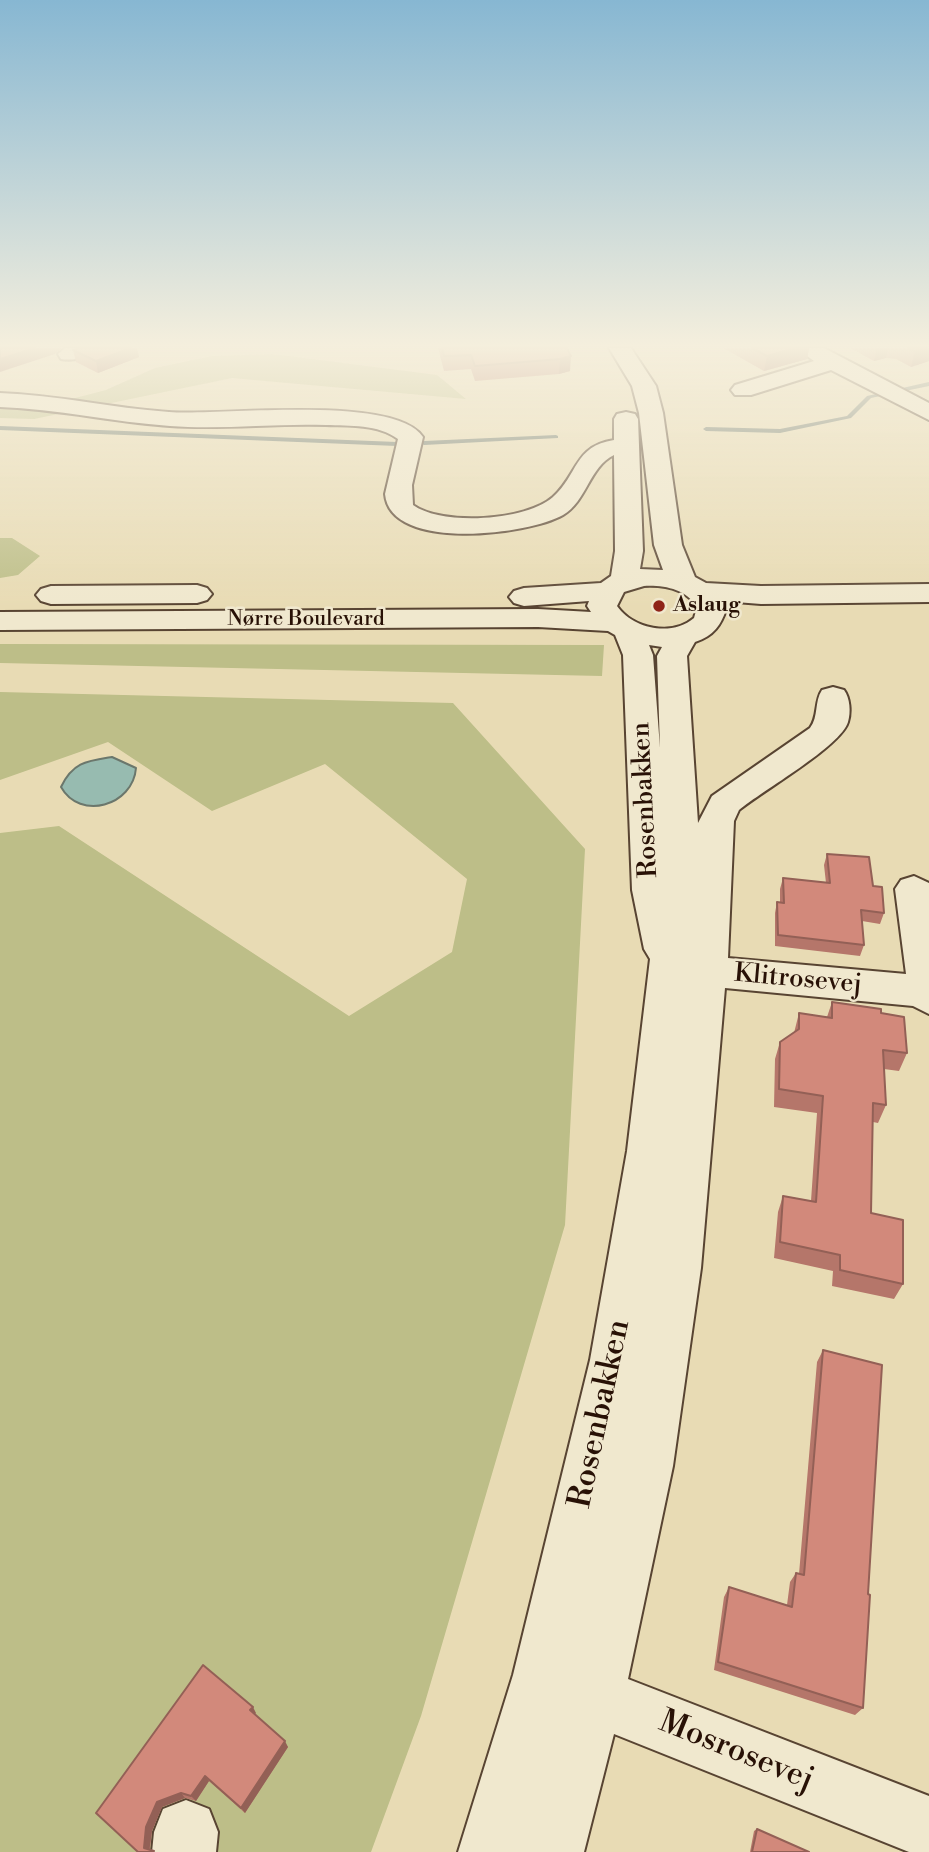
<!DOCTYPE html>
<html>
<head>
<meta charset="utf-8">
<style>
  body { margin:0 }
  canvas { display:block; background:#e8dbb4 }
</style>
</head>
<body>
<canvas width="929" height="1852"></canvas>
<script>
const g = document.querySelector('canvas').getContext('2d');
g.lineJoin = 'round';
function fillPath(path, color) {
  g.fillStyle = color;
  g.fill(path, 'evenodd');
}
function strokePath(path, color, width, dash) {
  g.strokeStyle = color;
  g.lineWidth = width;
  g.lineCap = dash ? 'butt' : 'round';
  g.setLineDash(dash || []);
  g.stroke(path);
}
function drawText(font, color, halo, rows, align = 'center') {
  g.font = font + ' "Libre Bodoni",serif';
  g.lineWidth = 5;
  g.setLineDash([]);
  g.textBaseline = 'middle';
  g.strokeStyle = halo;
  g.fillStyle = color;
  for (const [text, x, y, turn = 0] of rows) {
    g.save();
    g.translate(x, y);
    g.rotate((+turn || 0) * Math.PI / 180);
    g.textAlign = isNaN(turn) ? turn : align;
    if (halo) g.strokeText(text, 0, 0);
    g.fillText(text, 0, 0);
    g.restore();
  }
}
const green = new Path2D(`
  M 273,354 L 437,375 L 466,399 L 232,378 L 34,419 L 0,418 L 0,403 L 48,405 L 106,390 L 155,368 L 212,356 Z
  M 0,538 L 12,538 L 40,556 L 18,575 L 0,578 Z
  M 0,644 L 604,645 L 602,676 L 0,663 Z
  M 0,692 L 453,703 L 585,849 L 565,1225 L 421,1716 L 371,1852 L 0,1852 L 0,833 L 59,826 L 349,1016 L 452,952 L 467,879 L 325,764 L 212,811 L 108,742 L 0,780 Z`);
const water = new Path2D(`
  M 112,757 L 136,768 C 133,806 80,821 61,787 C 73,762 87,761 112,757 Z`);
const stream = new Path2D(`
  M 929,382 L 929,386 L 871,398 L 851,418 L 780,433 L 706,431 L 703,429 L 706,427 L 780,429 L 847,416 L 867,396 Z
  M 0,426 L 397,442 L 400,444 L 397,446 L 0,430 Z
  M 556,435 L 558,436 L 558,438 L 424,445 L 421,443 L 424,441 Z`);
const minor = new Path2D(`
  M 98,348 C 91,358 72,361 61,359 L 58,354 L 65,348 Z
  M 609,348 L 631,348 L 656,386 L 663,413 L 682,545 L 695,577 L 706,583 L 761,586 L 929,584 L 929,602 L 761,604 L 723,601 L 727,607 C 721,625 714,636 695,642 L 687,656 L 698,823 L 712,796 L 810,728 C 819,716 814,702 822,690 L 833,687 L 844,690 C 850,698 851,712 848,722 C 841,746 762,791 739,810 L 734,821 L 728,958 L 906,974 L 895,889 L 901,880 L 914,876 L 929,883 L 929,1014 L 913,1006 L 725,988 L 701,1268 L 673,1466 L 628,1679 L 929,1796 L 929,1852 L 909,1852 L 614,1734 L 584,1852 L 458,1852 L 513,1675 L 590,1360 L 627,1151 L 650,959 L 644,949 L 632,890 L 623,655 L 615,635 L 608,631 L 538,627 L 0,630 L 0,612 L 538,609 L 591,612 L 587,606 L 589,601 L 524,606 L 514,603 L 509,597 L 514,591 L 524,588 L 601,583 L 611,576 L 615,551 L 614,455 C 589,467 587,501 563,515 C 528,535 390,552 385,494 L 398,439 C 378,424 350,426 326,425 C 274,423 222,430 170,426 C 113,422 57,409 0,407 L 0,393 C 57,395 112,408 169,412 C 222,416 394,394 423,437 L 412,485 L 413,505 C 442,526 526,521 553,497 C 578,475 574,446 614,440 L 614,419 L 617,414 L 626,412 L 635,414 L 638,419 L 643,551 L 640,569 L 663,570 L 654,545 L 639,413 L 632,386 ZM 644,586 C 664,585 686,589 697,607 L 694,618 C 672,637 633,629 617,606 L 624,592 ZM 649,645 L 662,647 L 657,656 L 660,748 L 653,655 Z
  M 796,348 L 824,348 L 929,403 L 929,420 L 831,370 L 751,395 L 735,395 L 731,390 L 735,385 L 814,361 Z
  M 197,585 L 207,588 L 212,594 L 207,600 L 197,603 L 51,604 L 41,601 L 36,595 L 41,589 L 51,586 Z
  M 186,1800 L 209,1809 L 218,1832 L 216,1852 L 152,1852 L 154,1832 L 163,1809 Z`);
const wall = new Path2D(`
  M 80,348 L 137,348 L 139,357 L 98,373 L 76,362 L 73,350 Z
  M 438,348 L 567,348 L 570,371 L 559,374 L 475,381 L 471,369 L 444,371 Z
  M 723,348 L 809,348 L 807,359 L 764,371 Z
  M 850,348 L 929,348 L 929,361 L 911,367 L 896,359 L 886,358 L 874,361 Z
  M 827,854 L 873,886 L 884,913 L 880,924 L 862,921 L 864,945 L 860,956 L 775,946 L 775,913 L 777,902 L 780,902 L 780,889 L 783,878 L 826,883 L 824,865 Z
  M 832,1002 L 881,1013 L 907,1053 L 899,1071 L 884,1069 L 886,1105 L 878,1123 L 873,1122 L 871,1213 L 903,1284 L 894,1299 L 832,1286 L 833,1271 L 774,1258 L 778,1212 L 783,1196 L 811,1201 L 817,1113 L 774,1107 L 775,1059 L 780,1042 L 794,1033 L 799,1013 L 827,1017 Z
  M 823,1350 L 868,1594 L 863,1708 L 855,1715 L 714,1670 L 724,1597 L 729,1587 L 787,1605 L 790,1582 L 796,1573 L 799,1574 L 817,1362 Z
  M 256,1713 L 255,1714 L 288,1747 L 245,1813 L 209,1781 L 196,1801 L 185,1798 L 162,1807 L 152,1831 L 150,1849 L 138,1852 L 96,1813 Z
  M 757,1829 L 809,1852 L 750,1852 L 754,1831 Z`);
const shadedWall = new Path2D(`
  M 35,348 L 62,348 L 55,354 L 0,372 L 0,359 Z
  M 131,348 L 137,348 L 139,357 L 98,373 L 96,361 Z
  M 795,348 L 809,348 L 807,359 L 764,371 L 767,356 Z
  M 877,348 L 888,348 L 886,358 L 874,361 Z
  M 926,348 L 929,348 L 929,361 L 911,367 L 915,351 Z
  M 571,356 L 570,371 L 559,374 L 560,359 Z
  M 253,1707 L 256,1713 L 253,1716 L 250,1710 Z
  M 285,1741 L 288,1747 L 245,1813 L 241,1808 Z
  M 205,1776 L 209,1781 L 196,1801 L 191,1796 Z
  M 181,1793 L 185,1798 L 162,1807 L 152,1831 L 149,1852 L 144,1848 L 146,1827 L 157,1802 Z`);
const building = new Path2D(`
  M 0,348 L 35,348 L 0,359 Z
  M 80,348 L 131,348 L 96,361 L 73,350 Z
  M 442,348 L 567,348 L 571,356 L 560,359 L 475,366 L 471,355 L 444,356 Z
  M 752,348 L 795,348 L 767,356 Z
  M 908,348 L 926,348 L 915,351 Z
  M 827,854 L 869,857 L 873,886 L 882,887 L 884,913 L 861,910 L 864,945 L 778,935 L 777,902 L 784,903 L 783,878 L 830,883 Z
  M 832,1002 L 881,1009 L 881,1013 L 904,1017 L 907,1053 L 883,1050 L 886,1105 L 873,1103 L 871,1213 L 903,1220 L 903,1284 L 840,1270 L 840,1255 L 780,1242 L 783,1196 L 816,1202 L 823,1096 L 779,1089 L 780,1042 L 799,1029 L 799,1013 L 832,1018 Z
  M 823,1350 L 882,1365 L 868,1594 L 870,1595 L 863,1708 L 718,1662 L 729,1587 L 792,1607 L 796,1573 L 804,1575 Z
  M 203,1665 L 253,1707 L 250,1710 L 285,1741 L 241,1808 L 205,1776 L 191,1796 L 181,1793 L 157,1802 L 146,1827 L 144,1848 L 154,1851 L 153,1852 L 138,1852 L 96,1813 Z
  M 757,1829 L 809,1852 L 752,1852 Z`);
const markers = [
  [659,606,7,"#8f2418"]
];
const farPoinames = [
  ["Aslaug",673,606]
];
const farStreetnames = [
  ["Nørre Boulevard",306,620]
];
const streetNames = [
  ["Rosenbakken",646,800,-93],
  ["Klitrosevej",798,980,5]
];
const nearStreetnames = [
  ["Rosenbakken",601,1414,-78],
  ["Mosrosevej",736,1752,22]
];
fillPath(green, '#bdbe88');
fillPath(water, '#97bbb0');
strokePath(water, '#6b776c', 2);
fillPath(stream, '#6b776c');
strokePath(minor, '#584432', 4);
fillPath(minor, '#f0e8ce');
fillPath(wall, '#b5766a');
fillPath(shadedWall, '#936056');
fillPath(building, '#d2897b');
strokePath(building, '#936056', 2);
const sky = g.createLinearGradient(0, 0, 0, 607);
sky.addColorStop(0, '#87b7d2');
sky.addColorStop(0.57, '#f5efdd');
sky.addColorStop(1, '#f5efdd00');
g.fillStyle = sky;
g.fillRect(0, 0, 929, 607);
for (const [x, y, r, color] of markers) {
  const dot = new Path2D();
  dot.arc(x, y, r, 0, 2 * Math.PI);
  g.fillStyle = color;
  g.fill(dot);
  strokePath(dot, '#f0e8ce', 2.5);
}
drawText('bold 21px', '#281106', '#f0e8ce', farPoinames, 'left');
drawText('21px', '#281106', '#f0e8ce', farStreetnames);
drawText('26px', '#281106', '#f0e8ce', streetNames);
drawText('32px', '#281106', '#f0e8ce', nearStreetnames);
</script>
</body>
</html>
